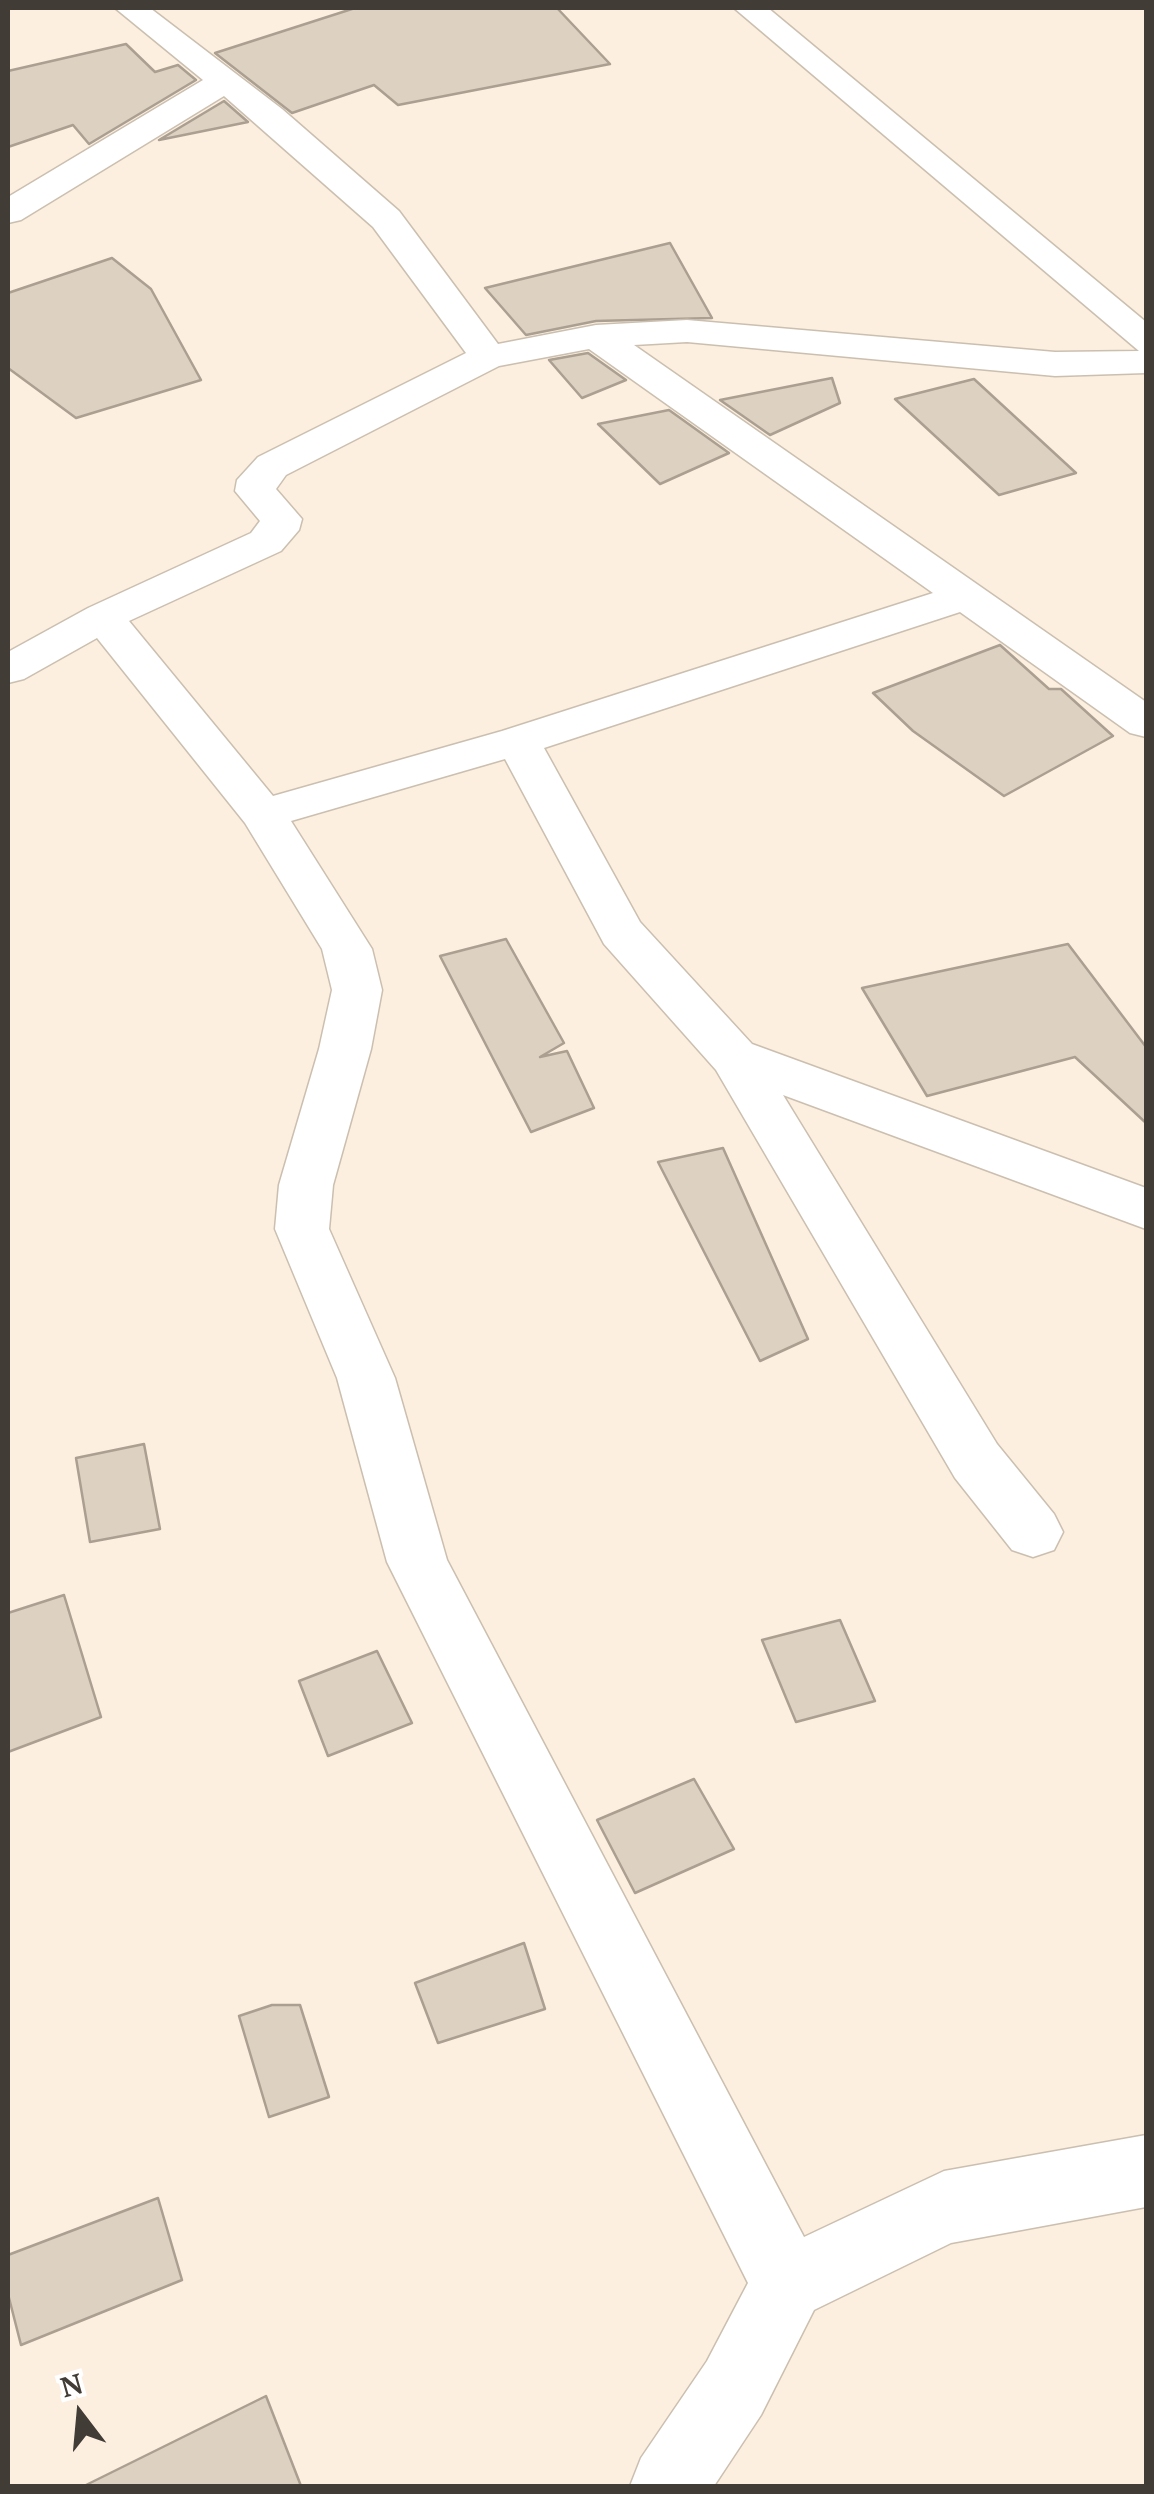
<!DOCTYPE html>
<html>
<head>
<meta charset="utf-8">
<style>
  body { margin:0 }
  #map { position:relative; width:1154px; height:2494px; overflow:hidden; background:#fcefe0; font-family:"PT Serif",serif }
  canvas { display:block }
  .frame { position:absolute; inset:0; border:10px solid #413c36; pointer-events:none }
  .north { position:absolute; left:30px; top:2364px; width:100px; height:100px; -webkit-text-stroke:8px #fff; paint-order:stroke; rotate:344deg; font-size:28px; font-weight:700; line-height:40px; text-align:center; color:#413c36 }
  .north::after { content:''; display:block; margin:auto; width:35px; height:45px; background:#413c36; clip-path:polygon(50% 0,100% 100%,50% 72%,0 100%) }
</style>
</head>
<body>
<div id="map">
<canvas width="1154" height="2494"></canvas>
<div class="frame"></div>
<div class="north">N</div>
</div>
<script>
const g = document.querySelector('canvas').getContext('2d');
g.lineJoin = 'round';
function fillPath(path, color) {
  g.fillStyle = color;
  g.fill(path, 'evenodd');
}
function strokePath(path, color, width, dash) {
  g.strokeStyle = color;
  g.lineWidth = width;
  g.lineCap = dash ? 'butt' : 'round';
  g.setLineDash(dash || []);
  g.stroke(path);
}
const building = new Path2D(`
  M 355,8 L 557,8 L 610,64 L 398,105 L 374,85 L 292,113 L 215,53 Z
  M 126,44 L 155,72 L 178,65 L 196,80 L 89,144 L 73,125 L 8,147 L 8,71 Z
  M 224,101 L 248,122 L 159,140 Z
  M 670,243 L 712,318 L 596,321 L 526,335 L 485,288 Z
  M 112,258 L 151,289 L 201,380 L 76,418 L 8,368 L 8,293 Z
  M 588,353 L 626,380 L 582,398 L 549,360 Z
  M 832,378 L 840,403 L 770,435 L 720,400 Z
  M 974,379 L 1076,473 L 999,495 L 895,399 Z
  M 669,410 L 729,453 L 660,484 L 598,424 Z
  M 1000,645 L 1049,689 L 1061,689 L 1113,736 L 1004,796 L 913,731 L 873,693 Z
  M 506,939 L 564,1043 L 540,1057 L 567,1051 L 594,1108 L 531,1132 L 440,956 Z
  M 1068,944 L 1146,1047 L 1146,1123 L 1075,1057 L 927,1096 L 862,988 Z
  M 723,1148 L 808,1339 L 760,1361 L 658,1162 Z
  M 144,1444 L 160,1529 L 90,1542 L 76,1458 Z
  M 64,1595 L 101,1717 L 8,1752 L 8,1613 Z
  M 840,1620 L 875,1701 L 796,1722 L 762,1640 Z
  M 377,1651 L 412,1723 L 328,1756 L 299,1681 Z
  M 694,1779 L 734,1849 L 635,1893 L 597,1820 Z
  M 524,1943 L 545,2009 L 438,2043 L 415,1983 Z
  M 272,2005 L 300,2005 L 329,2097 L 269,2117 L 239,2016 Z
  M 158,2198 L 182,2280 L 21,2345 L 8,2294 L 8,2255 Z
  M 266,2396 L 301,2486 L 84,2486 Z`);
const minor = new Path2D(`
  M 115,8 L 150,8 L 282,109 L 399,211 L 498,344 L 596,325 L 687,320 L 1055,352 L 1139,351 L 734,8 L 768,8 L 1146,322 L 1146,373 L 1055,376 L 687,342 L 634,345 L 1146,702 L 1146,737 L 1130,733 L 960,612 L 544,748 L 640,922 L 752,1044 L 1146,1188 L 1146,1229 L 783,1095 L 997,1444 L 1054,1514 L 1063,1532 L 1054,1550 L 1033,1557 L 1012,1550 L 955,1478 L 716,1070 L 604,944 L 505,759 L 291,821 L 372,949 L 382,990 L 371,1049 L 333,1185 L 329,1229 L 395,1378 L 447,1560 L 804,2237 L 944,2171 L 1146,2135 L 1146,2207 L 951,2243 L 814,2310 L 761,2415 L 714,2486 L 630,2486 L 641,2458 L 707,2361 L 748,2283 L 387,1562 L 337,1378 L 275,1229 L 279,1185 L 319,1049 L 332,990 L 322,949 L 245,823 L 97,638 L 24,679 L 8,683 L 8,652 L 88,608 L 251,533 L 260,521 L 235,491 L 237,480 L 258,457 L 466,353 L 373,227 L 224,96 L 21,220 L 8,223 L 8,197 L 203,80 ZM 589,349 L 933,593 L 502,731 L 273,796 L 129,621 L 281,551 L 299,530 L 302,519 L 276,489 L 286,475 L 499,366 Z`);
fillPath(building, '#ddd1c2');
strokePath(building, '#ab9f91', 2.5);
strokePath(minor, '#cbbfb0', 3);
fillPath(minor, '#fff');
</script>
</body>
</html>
